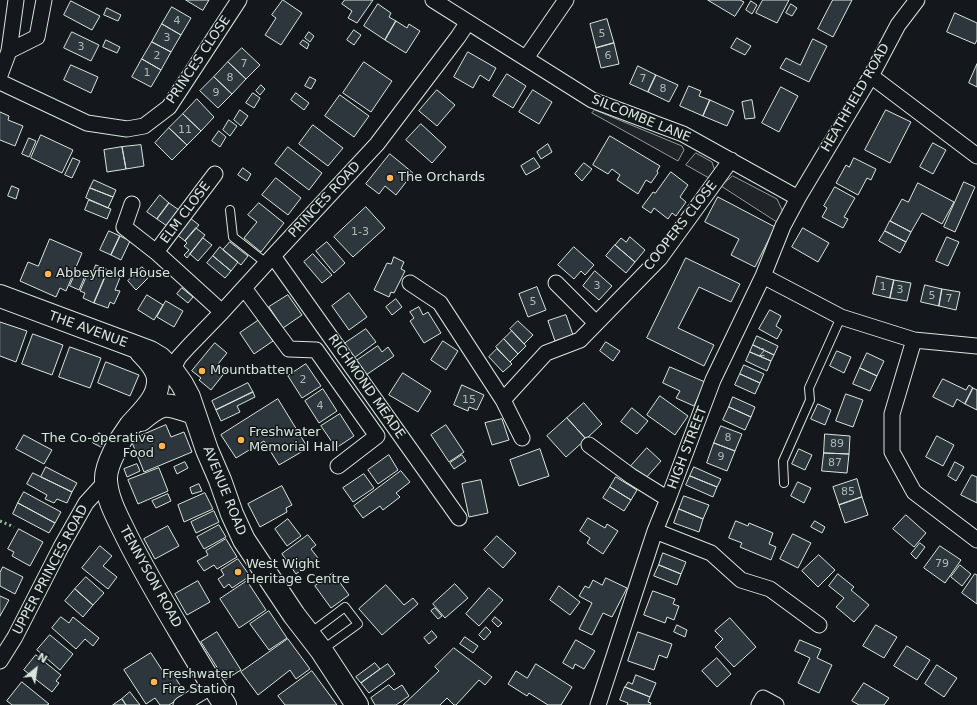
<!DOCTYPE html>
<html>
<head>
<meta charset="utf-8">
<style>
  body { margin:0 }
  #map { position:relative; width:977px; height:705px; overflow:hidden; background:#14181c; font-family:"DejaVu Sans",sans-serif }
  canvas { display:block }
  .north { position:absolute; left:16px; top:649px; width:40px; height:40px; -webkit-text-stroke:3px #14181c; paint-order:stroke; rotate:30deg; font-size:11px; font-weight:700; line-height:16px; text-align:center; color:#d8e6dc }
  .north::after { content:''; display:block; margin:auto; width:14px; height:18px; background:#d8e6dc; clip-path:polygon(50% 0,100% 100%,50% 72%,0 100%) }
</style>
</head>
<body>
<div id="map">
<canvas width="977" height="705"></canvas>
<div class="north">N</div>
</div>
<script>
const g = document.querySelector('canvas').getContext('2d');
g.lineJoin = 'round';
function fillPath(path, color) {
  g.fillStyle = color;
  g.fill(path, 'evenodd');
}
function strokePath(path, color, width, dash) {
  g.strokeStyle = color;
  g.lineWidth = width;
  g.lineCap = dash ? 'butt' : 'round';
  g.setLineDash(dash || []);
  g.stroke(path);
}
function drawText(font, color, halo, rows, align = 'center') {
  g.font = font + ' "DejaVu Sans",sans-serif';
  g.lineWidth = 3;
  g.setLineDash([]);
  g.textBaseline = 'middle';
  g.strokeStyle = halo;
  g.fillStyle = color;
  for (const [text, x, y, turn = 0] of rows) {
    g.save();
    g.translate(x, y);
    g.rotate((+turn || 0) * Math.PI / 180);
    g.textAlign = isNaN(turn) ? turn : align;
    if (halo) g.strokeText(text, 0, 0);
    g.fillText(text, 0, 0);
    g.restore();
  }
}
const green = new Path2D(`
  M 595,110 L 682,146 L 684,150 L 678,161 L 592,113 Z
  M 696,153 L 712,162 L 715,171 L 709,178 L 686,165 Z
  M 733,176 L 777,199 L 783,212 L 783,226 L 721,186 Z`);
const building = new Path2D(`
  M 186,0 L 209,0 L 203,10 Z
  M 283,0 L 302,13 L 281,45 L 265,35 L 276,18 L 272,15 Z
  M 345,0 L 373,0 L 357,23 L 348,18 L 352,11 L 342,4 Z
  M 708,0 L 740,0 L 744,2 L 735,16 Z
  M 763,0 L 789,0 L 777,23 L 756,13 Z
  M 833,0 L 852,0 L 833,37 L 818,29 Z
  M 71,1 L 100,16 L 92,30 L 64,15 Z
  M 751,1 L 757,5 L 752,14 L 746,10 Z
  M 378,4 L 391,13 L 389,17 L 396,21 L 385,40 L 364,26 Z
  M 791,4 L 797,8 L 792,16 L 786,13 Z
  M 172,7 L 191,18 L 181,35 L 162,24 Z
  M 107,8 L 121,15 L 118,21 L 104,15 Z
  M 955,13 L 977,23 L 977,40 L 975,44 L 947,32 Z
  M 607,19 L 614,43 L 596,48 L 590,24 Z
  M 396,21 L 407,28 L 409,24 L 420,31 L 406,53 L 385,40 Z
  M 162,24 L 181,35 L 171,52 L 152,42 Z
  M 354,30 L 361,35 L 354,45 L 347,40 Z
  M 72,32 L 99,45 L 91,61 L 64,48 Z
  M 309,32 L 314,36 L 310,42 L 305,38 Z
  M 737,38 L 751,46 L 745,55 L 731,48 Z
  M 813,39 L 827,46 L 809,82 L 780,68 L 786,58 L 800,65 Z
  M 106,40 L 120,47 L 117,53 L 103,47 Z
  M 303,40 L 309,44 L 307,49 L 300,44 Z
  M 152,42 L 171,52 L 161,70 L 142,59 Z
  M 614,43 L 619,64 L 601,68 L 596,48 Z
  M 242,48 L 260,65 L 246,79 L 228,62 Z
  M 468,52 L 496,68 L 489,81 L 480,75 L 473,88 L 454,77 Z
  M 142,59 L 161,70 L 151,87 L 132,77 Z
  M 228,62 L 246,79 L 232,94 L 214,77 Z
  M 364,62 L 392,81 L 371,112 L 343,93 Z
  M 977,64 L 977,87 L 969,83 Z
  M 71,65 L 98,77 L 91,93 L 64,80 Z
  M 638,66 L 656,75 L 648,92 L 630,84 Z
  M 507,74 L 526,86 L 513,108 L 493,96 Z
  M 656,75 L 678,85 L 669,102 L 648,92 Z
  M 214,77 L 232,94 L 218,108 L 200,91 Z
  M 310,77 L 316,80 L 311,89 L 305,86 Z
  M 261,85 L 265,89 L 260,95 L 256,91 Z
  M 689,86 L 701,91 L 699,96 L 710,100 L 703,116 L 680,106 Z
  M 781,87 L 798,96 L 779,132 L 762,123 Z
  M 437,90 L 455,105 L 437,126 L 419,111 Z
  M 533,90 L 552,102 L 539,124 L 519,112 Z
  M 253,93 L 260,98 L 254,108 L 246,103 Z
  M 296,93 L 309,103 L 304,110 L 291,100 Z
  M 340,95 L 369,116 L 354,137 L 325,116 Z
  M 197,99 L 214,117 L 201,131 L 183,114 Z
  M 710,100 L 734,111 L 727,126 L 703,116 Z
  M 752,100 L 755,118 L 745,119 L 742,102 Z
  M 240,110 L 248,116 L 241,126 L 234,120 Z
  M 886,110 L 911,122 L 890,163 L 865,150 Z
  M 0,112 L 9,116 L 8,120 L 23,126 L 15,146 L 0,140 Z
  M 183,114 L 201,131 L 187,145 L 169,128 Z
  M 229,120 L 237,126 L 230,136 L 223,130 Z
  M 421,124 L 446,147 L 432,163 L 406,140 Z
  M 313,125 L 343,148 L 328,166 L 299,144 Z
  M 169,128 L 187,145 L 172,160 L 155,143 Z
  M 219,131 L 226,137 L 220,147 L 212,141 Z
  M 41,135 L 73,150 L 62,173 L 31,158 Z
  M 610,136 L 660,166 L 657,171 L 658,173 L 651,183 L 646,180 L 638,194 L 617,180 L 620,175 L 612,169 L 608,174 L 593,165 Z
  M 29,138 L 36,141 L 29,157 L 22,154 Z
  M 933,143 L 946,150 L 933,174 L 920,167 Z
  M 548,144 L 552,152 L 541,159 L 537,152 Z
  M 141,145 L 144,166 L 126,169 L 122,147 Z
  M 122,147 L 126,169 L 107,172 L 104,150 Z
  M 288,147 L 322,173 L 309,190 L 275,164 Z
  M 390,154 L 413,173 L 396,195 L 385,186 L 379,194 L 366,184 Z
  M 73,158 L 80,161 L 72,178 L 65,175 Z
  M 534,158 L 540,167 L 526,175 L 521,166 Z
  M 854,158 L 876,169 L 871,180 L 867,178 L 858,195 L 836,183 L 846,165 L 849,167 Z
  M 584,163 L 592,169 L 582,181 L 575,174 Z
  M 243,168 L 251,174 L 247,181 L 238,175 Z
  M 671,172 L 688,185 L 680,197 L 686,202 L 676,216 L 672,213 L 668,219 L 654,208 L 651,213 L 642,207 L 653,192 L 655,193 Z
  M 276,178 L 301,198 L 288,215 L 262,195 Z
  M 94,180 L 116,190 L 113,197 L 90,188 Z
  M 964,182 L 975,187 L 955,232 L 944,227 Z
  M 918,183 L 954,202 L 942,224 L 922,213 L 911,232 L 890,221 L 902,199 L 908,202 Z
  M 12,186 L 19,189 L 16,199 L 8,196 Z
  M 835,187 L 855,198 L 844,217 L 848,219 L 843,228 L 822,217 L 827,208 L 824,206 Z
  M 90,188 L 113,197 L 108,208 L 86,198 Z
  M 160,195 L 169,203 L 157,219 L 147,212 Z
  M 718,197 L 775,227 L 755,267 L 731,255 L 739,239 L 705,222 Z
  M 89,200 L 111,209 L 107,219 L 85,210 Z
  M 169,203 L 179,210 L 167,226 L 157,219 Z
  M 259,203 L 284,223 L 261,252 L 244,238 L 257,222 L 248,215 Z
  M 366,207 L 385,228 L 353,257 L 334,237 Z
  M 190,218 L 199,225 L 185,241 L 176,234 Z
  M 890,221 L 911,232 L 906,242 L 885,231 Z
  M 196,228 L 205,235 L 187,258 L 184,255 L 189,250 L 184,246 L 187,243 L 185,241 Z
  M 803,228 L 829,243 L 818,262 L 792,247 Z
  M 109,231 L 120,236 L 111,255 L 100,250 Z
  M 885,231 L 906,242 L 900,253 L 879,241 Z
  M 120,236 L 130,241 L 121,260 L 111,255 Z
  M 630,237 L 645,250 L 635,262 L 615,245 L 621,238 L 626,242 Z
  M 947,237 L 959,242 L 948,266 L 936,261 Z
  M 203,238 L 212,245 L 198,261 L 190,254 Z
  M 50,239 L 82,253 L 66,291 L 60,288 L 56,297 L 20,281 L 28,262 L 38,266 Z
  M 230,242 L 248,256 L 241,265 L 223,250 Z
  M 327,242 L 345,263 L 334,273 L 316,251 Z
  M 615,245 L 635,262 L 626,273 L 606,256 Z
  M 220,247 L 238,262 L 231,271 L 213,256 Z
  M 574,247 L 594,265 L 585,275 L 581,271 L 574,279 L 558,265 Z
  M 313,254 L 332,275 L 322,283 L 304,262 Z
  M 213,256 L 231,271 L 225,278 L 207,263 Z
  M 394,257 L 404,262 L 401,269 L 405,271 L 394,293 L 391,292 L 389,297 L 374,290 L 387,263 L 391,264 Z
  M 686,258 L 740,284 L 731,302 L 699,287 L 678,328 L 714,345 L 704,366 L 647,338 Z
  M 96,265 L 108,270 L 94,303 L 83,298 L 85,293 L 80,291 L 87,275 L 91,277 Z
  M 142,267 L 151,275 L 136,290 L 128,281 Z
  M 108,270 L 121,275 L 115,290 L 120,291 L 114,304 L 110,302 L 108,308 L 94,303 Z
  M 595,271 L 612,286 L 599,300 L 583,286 Z
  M 76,272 L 85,276 L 79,290 L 70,286 Z
  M 877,276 L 894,280 L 890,298 L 873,294 Z
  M 894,280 L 911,283 L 907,301 L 890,298 Z
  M 925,285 L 942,289 L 939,306 L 921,302 Z
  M 537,287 L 546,310 L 528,317 L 519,294 Z
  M 182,288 L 193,297 L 188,303 L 177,294 Z
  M 942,289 L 960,292 L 956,310 L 939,306 Z
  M 349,293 L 367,317 L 349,330 L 332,306 Z
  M 147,295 L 163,305 L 154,320 L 138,310 Z
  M 288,295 L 302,315 L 283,328 L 269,307 Z
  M 396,299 L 402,307 L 392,315 L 386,307 Z
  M 166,301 L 183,311 L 174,327 L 157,317 Z
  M 419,307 L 423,315 L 428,312 L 441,333 L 424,343 L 410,321 L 414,318 L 410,312 Z
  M 770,310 L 781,316 L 776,326 L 782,330 L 777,339 L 759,329 Z
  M 566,315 L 573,335 L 555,341 L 548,321 Z
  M 259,320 L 273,341 L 254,354 L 240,333 Z
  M 518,321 L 533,335 L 524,344 L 510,329 Z
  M 0,322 L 27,331 L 16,362 L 0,356 Z
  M 366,329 L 376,342 L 354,358 L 344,344 Z
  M 512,331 L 526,346 L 518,354 L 504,339 Z
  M 33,334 L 63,345 L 52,375 L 22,364 Z
  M 757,336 L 778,346 L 774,355 L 753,345 Z
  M 504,339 L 518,354 L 510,362 L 496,347 Z
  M 443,341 L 458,351 L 446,370 L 431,360 Z
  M 606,342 L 620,351 L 613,361 L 600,351 Z
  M 215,343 L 227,353 L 218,364 L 226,371 L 211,390 L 199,380 L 201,378 L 192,371 Z
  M 753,345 L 774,355 L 771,361 L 750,352 Z
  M 378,346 L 382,352 L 388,347 L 394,356 L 366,375 L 356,361 Z
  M 70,347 L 101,358 L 90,388 L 59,377 Z
  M 497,349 L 512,364 L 503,372 L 489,357 Z
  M 837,351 L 851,357 L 844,373 L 830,366 Z
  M 750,352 L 771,361 L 767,371 L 746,361 Z
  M 867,353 L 884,361 L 877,376 L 860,368 Z
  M 106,362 L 139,375 L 130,396 L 98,383 Z
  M 306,364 L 321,386 L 302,398 L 288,376 Z
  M 744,365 L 764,374 L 760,383 L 740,374 Z
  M 670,367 L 705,382 L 694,406 L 676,398 L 680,391 L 663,383 Z
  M 860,368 L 877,376 L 870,391 L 853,384 Z
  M 403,373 L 431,391 L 418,412 L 389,395 Z
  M 740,374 L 760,383 L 755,394 L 735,385 Z
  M 943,379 L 966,390 L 969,385 L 973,388 L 965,404 L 957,399 L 953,407 L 933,397 Z
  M 248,383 L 253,392 L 216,410 L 212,401 Z
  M 462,385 L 484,395 L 477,410 L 469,407 L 468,411 L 454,405 Z
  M 973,388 L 977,390 L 977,410 L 965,404 Z
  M 323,389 L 337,411 L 319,423 L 305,401 Z
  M 253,392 L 255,397 L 237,406 L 240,412 L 221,421 L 216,410 Z
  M 846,394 L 863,400 L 853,427 L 836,421 Z
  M 660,396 L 688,416 L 675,435 L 647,415 Z
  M 733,397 L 755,407 L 751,417 L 729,407 Z
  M 278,399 L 308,448 L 279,465 L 264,441 L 236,458 L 221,435 Z
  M 584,403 L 602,424 L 586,439 L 567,418 Z
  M 818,404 L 831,410 L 825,425 L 811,419 Z
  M 729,407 L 751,417 L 745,430 L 723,420 Z
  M 632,408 L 648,421 L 637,434 L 621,422 Z
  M 340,414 L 354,436 L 336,448 L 321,426 Z
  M 567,418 L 586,439 L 566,457 L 547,436 Z
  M 502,419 L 509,440 L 492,445 L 485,423 Z
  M 166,425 L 171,437 L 184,432 L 192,452 L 144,472 L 131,440 Z
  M 446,425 L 464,452 L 449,462 L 431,435 Z
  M 721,426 L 742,434 L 735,451 L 714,443 Z
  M 99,433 L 106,437 L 101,447 L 93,443 Z
  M 825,434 L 850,436 L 849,454 L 824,453 Z
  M 24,435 L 52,450 L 44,464 L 16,449 Z
  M 937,436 L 954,445 L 943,466 L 926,457 Z
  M 714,443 L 735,451 L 727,471 L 707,463 Z
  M 647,448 L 661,461 L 645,479 L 631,466 Z
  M 540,449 L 549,476 L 519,486 L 510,460 Z
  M 799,449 L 812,455 L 805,470 L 792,464 Z
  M 824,453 L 849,454 L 847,473 L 822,471 Z
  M 389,455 L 398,470 L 378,484 L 368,470 Z
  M 462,455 L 466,461 L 454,469 L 450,463 Z
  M 185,462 L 188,468 L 177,474 L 174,467 Z
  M 955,462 L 964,467 L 956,481 L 948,476 Z
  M 137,464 L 140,471 L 127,477 L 124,469 Z
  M 46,467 L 77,483 L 72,492 L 41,477 Z
  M 694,467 L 721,479 L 717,487 L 690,476 Z
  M 159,468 L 168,491 L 138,504 L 128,480 Z
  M 401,471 L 410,482 L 396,493 L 400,497 L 383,510 L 380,506 L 363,518 L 354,506 Z
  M 33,473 L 72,492 L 67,503 L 57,499 L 54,503 L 45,499 L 47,495 L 27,484 Z
  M 364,474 L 374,488 L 353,502 L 343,488 Z
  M 972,475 L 977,477 L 977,503 L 961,495 Z
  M 690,476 L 717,487 L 713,497 L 686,485 Z
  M 616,477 L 637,490 L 631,500 L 610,487 Z
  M 857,479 L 862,497 L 839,505 L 833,487 Z
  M 481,480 L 488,513 L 469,517 L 462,484 Z
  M 798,482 L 811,488 L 804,503 L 791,496 Z
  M 199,484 L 202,491 L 192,494 L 190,488 Z
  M 282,486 L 292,505 L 286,508 L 287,512 L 260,527 L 248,504 Z
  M 610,487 L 631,500 L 624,511 L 603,498 Z
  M 24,492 L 61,512 L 55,523 L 18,503 Z
  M 205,493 L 213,509 L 184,522 L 178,505 Z
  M 168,494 L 171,501 L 156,508 L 152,501 Z
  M 684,496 L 709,505 L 703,519 L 679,509 Z
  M 862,497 L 868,515 L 845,523 L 839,505 Z
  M 18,503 L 55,523 L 49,533 L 13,514 Z
  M 679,509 L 703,519 L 699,532 L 674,523 Z
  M 214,511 L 219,522 L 196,533 L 191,522 Z
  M 906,515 L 926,533 L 914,547 L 893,529 Z
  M 588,518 L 605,528 L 607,524 L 618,531 L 603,554 L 587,543 L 590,538 L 580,531 Z
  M 288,519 L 301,536 L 287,546 L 275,529 Z
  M 736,521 L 748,526 L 749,523 L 773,533 L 769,544 L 776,547 L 771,560 L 740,547 L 742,543 L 729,538 Z
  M 815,521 L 825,527 L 822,533 L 811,527 Z
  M 219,525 L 226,537 L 204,549 L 197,537 Z
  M 168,526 L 179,546 L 155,559 L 144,539 Z
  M 19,529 L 43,542 L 30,566 L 12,556 L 14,552 L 8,549 Z
  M 793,534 L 811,543 L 798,568 L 780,559 Z
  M 308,535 L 316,545 L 311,549 L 318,558 L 296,574 L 282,554 Z
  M 497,536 L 516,553 L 503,568 L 484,550 Z
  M 226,539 L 237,557 L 217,569 L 214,565 L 204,571 L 197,561 L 208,555 L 206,551 Z
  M 920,543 L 925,547 L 916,559 L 911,554 Z
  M 100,546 L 112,556 L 103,566 L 117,577 L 108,589 L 82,568 Z
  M 940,546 L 961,560 L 945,583 L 924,568 Z
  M 663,553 L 686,562 L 681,574 L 659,565 Z
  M 819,555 L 835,570 L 818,587 L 802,571 Z
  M 238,559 L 250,576 L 232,588 L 229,584 L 224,588 L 218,579 L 224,575 L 221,570 Z
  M 659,565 L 681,574 L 677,585 L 654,576 Z
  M 960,565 L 971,574 L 962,586 L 951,577 Z
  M 3,567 L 23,577 L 15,594 L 0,586 L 0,573 Z
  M 333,573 L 349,595 L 331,608 L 315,586 Z
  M 838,574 L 854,587 L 851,590 L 869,605 L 854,622 L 836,607 L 844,598 L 829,586 Z
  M 975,574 L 977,575 L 977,604 L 962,593 Z
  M 86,577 L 104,593 L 93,605 L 75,589 Z
  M 606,578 L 627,588 L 612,617 L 603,613 L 592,635 L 579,629 L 592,603 L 579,596 L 585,586 L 589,588 L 593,580 L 602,585 Z
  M 198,581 L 210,602 L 187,615 L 175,594 Z
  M 247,581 L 266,610 L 239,628 L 220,599 Z
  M 455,584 L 468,598 L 445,618 L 433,604 Z
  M 386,585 L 404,605 L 413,598 L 418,604 L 382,635 L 359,609 Z
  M 559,586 L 580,602 L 570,615 L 550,600 Z
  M 489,588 L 503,600 L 479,626 L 466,614 Z
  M 75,589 L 93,605 L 83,617 L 65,601 Z
  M 653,591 L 675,599 L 673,604 L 679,606 L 674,620 L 667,617 L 665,623 L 644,615 Z
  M 0,596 L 9,600 L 0,616 Z
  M 435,608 L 442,616 L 438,619 L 431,611 Z
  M 269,611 L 287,638 L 269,650 L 250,624 Z
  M 61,617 L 69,623 L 73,617 L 99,638 L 93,646 L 85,639 L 76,649 L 52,628 Z
  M 495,617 L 502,623 L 498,627 L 492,621 Z
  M 730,618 L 756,647 L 734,667 L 715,647 L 723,639 L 715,631 Z
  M 677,625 L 687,630 L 685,637 L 674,632 Z
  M 876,625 L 897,637 L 884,658 L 863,646 Z
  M 486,627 L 491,632 L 484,640 L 479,635 Z
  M 432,631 L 437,637 L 429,644 L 424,638 Z
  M 217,632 L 241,670 L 225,680 L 201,642 Z
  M 638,632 L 672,644 L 667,658 L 659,655 L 654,670 L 628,661 Z
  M 50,635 L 73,654 L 60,670 L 37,650 Z
  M 465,637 L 478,646 L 473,653 L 460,644 Z
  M 288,639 L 310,669 L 296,679 L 290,670 L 258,695 L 241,672 Z
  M 576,640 L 595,651 L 584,669 L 575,664 L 573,669 L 563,663 Z
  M 800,640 L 821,649 L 817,658 L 832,665 L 819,693 L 798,683 L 810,658 L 795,651 Z
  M 907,646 L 930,660 L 917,680 L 894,666 Z
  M 454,648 L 492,677 L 485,685 L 479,680 L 456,705 L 454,705 L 447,698 L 440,705 L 403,705 L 439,671 L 435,667 Z
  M 151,653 L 164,673 L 170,670 L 186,694 L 169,705 L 160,705 L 155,698 L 146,704 L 124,670 Z
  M 36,655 L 61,675 L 56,681 L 59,683 L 52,692 L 24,670 Z
  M 717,658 L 731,674 L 717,687 L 702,671 Z
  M 375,663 L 380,669 L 361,683 L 356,677 Z
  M 388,664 L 395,674 L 369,693 L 361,683 Z
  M 536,664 L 572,687 L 561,705 L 548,705 L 529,693 L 527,696 L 508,684 L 516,671 L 527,678 Z
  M 937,665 L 957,678 L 944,697 L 925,684 Z
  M 312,671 L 337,705 L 285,705 L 278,696 Z
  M 636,675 L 656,683 L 650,697 L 625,687 L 628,682 L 632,684 Z
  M 22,682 L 49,704 L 47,705 L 12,705 L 7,701 Z
  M 864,683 L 889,698 L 884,705 L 859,705 L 852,701 Z
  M 389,685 L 394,690 L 402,685 L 409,696 L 396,705 L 375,705 L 371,698 Z
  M 625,687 L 650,697 L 648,702 L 651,703 L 650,705 L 627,705 L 628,703 L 620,700 Z
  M 130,692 L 140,705 L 126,705 L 122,699 Z
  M 122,699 L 126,705 L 113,705 Z`);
const lane = new Path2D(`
  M 230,210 L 233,237 L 266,263
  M 784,483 L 783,461 L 810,400 L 809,388 L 841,317
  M 309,634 L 345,607 L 358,624 L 322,650`);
const street = new Path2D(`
  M 433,0 L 592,100 L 683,134 L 798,198
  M 9,51 L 37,37 L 44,0
  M 526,58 L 566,0
  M 0,75 L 9,51 L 16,0
  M 871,76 L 977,156
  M 0,82 L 87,123 L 127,129 L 144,126 L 169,107 L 239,0
  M 132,204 L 124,227 L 156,252 L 222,312
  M 156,252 L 215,174
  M 273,256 L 459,518
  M 763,276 L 841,317 L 914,340 L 977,346
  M 410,283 L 440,303 L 503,400 L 522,438
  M 556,283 L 596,323
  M 244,288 L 289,349 L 316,350 L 377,436 L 338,466
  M 914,340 L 892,414 L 892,452 L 914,492 L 977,540
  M 172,370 L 179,357 L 189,346 L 222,312 L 273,256 L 377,144 L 458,37 L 468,22
  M 503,400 L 546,353 L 580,340 L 660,258 L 731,160
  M 589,445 L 631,476 L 668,499
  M 655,531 L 711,553 L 741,580 L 770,589 L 819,625
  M 0,661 L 15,637 L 61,547 L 86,503 L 106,481
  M 181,705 L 212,686
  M 598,705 L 655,531 L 668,499 L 713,380 L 763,276 L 783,226 L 798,198 L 871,76 L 898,25 L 917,0
  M 759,705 L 763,698 L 776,705`);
const primary = new Path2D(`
  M 0,296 L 150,352 L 160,358 L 172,370 L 182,384 L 189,397 L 207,450 L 220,480 L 232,514 L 244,540 L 294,615 L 321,650 L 357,705
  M 141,352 C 148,359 158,370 158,380 C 159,398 141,413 130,426 C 121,438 105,465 106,480 C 107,500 119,520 127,537 C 144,571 163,603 182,635 C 196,659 210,682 225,705
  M 141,420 C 165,400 166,404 194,413`);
const hedge = new Path2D(`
  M 0,521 L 14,527`);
const markers = [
  [390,178,4,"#ffb74d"],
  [48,274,4,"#ffb74d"],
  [202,371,4,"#ffb74d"],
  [241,440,4,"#ffb74d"],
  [162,446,4,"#ffb74d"],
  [238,572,4,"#ffb74d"],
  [154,682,4,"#ffb74d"]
];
const numberNames = [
  ["4",177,21],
  ["5",602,34],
  ["3",167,38],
  ["3",81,47],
  ["2",157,56],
  ["6",608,56],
  ["7",244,64],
  ["1",147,73],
  ["8",230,78],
  ["7",643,79],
  ["8",663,89],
  ["9",216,93],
  ["11",185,130],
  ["1-3",360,232],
  ["3",597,286],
  ["1",883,287],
  ["3",900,290],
  ["5",932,296],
  ["7",949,299],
  ["5",533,302],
  ["2",762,353],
  ["2",303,380],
  ["15",469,400],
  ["4",320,406],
  ["8",728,438],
  ["89",837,444],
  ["9",721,457],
  ["87",835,463],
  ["85",848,492],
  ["79",942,564]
];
const streetNames = [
  ["PRINCES CLOSE",199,60,-56],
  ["HEATHFIELD ROAD",856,98,-60],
  ["SILCOMBE LANE",641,119,22],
  ["PRINCES ROAD",325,200,-47],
  ["ELM CLOSE",186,213,-53],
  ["COOPERS CLOSE",681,226,-52],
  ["THE AVENUE",88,330,20],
  ["RICHMOND MEADE",366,387,55],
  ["HIGH STREET",688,448,-69],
  ["AVENUE ROAD",224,491,68],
  ["UPPER PRINCES ROAD",51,570,-62],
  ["TENNYSON ROAD",150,577,61]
];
const poiNames = [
  ["The Orchards",398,178],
  ["Abbeyfield House",56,274],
  ["Mountbatten",210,371],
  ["Freshwater",249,433],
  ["Memorial Hall",249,448],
  ["The Co-operative",154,439,"right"],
  ["Food",154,454,"right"],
  ["West Wight",246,565],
  ["Heritage Centre",246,580],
  ["Freshwater",162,675],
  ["Fire Station",162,690]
];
fillPath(green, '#202428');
strokePath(green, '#939e99', 1);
fillPath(building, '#2c363c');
strokePath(building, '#d8e6dc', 1);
strokePath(lane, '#d8e6dc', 10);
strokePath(street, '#d8e6dc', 17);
strokePath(primary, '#d8e6dc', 24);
strokePath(lane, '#14181c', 8);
strokePath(street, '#14181c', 15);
strokePath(primary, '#14181c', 22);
strokePath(hedge, '#8ac095', 3, [2, 3]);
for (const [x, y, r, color] of markers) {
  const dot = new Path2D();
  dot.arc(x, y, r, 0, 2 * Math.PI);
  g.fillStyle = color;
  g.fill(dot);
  strokePath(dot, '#14181c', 1.5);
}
drawText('11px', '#adbab4', null, numberNames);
drawText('13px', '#d8e6dc', '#14181c', streetNames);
drawText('13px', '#d8e6dc', '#14181c', poiNames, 'left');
</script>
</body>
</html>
